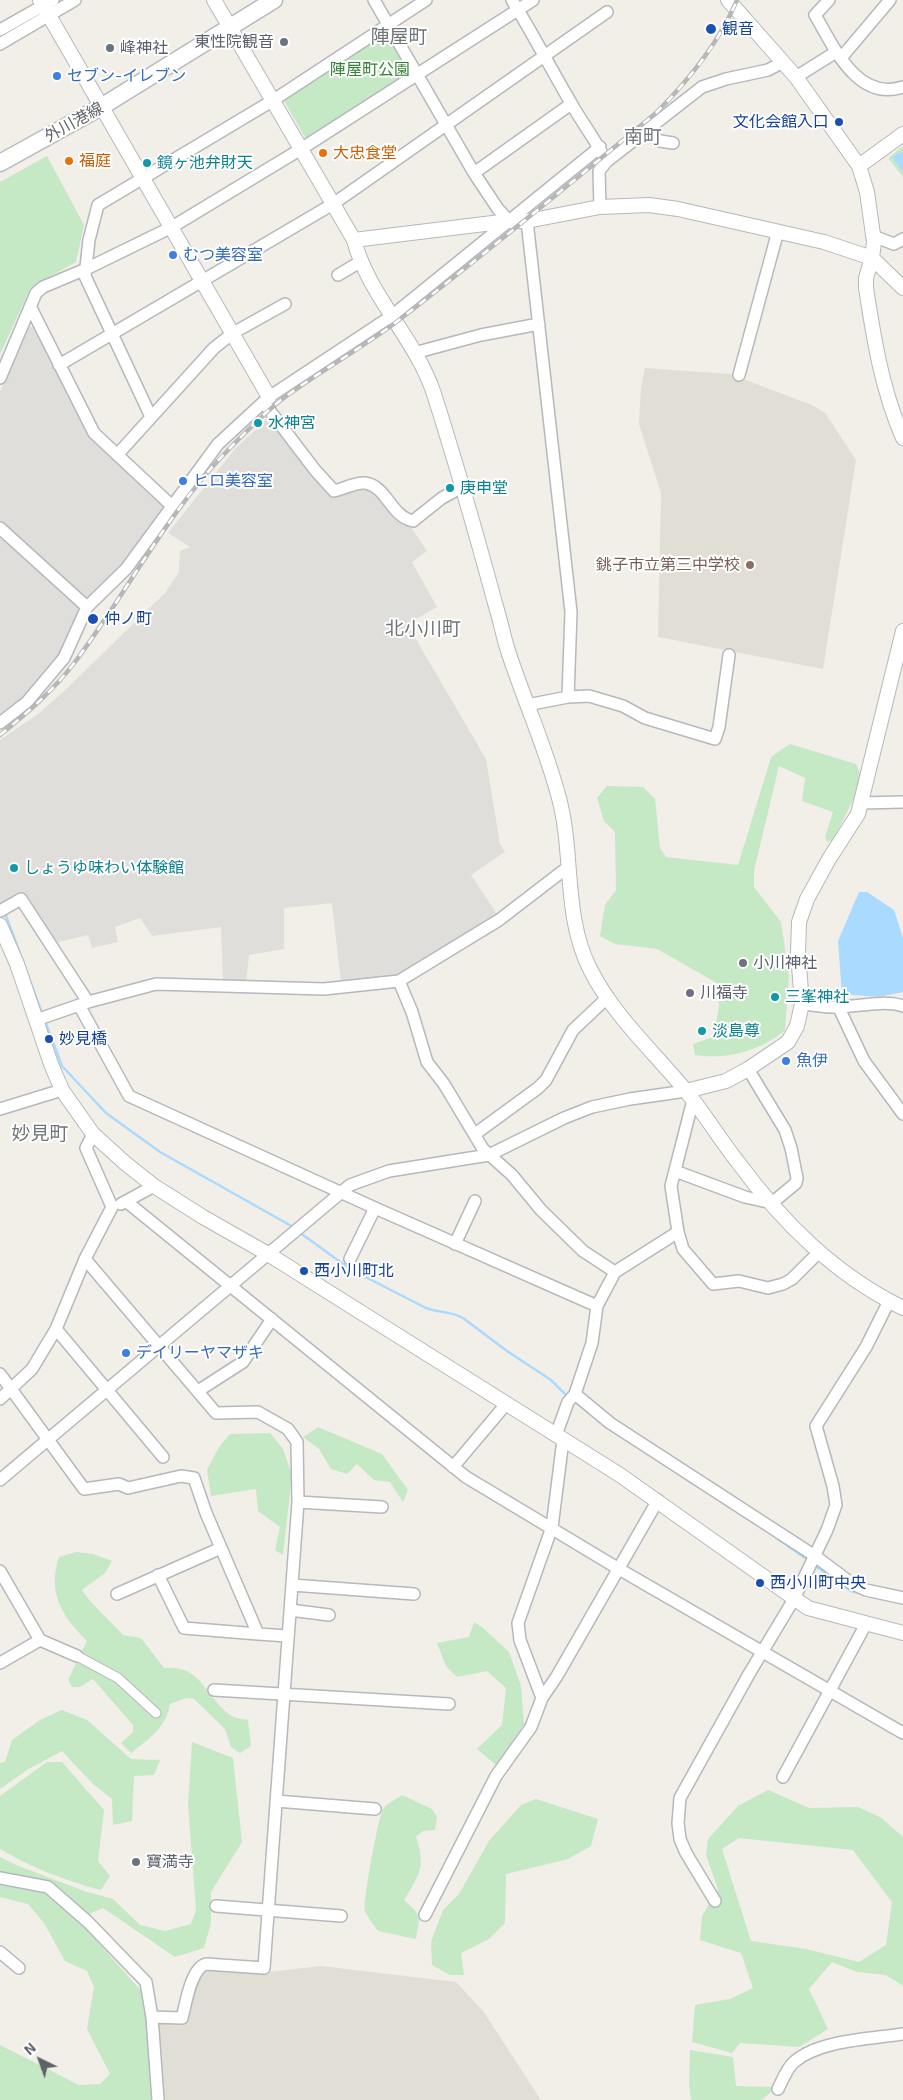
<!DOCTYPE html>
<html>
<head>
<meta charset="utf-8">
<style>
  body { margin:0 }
  #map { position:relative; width:903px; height:2100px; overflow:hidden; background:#f1efe8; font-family:"Exo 2",sans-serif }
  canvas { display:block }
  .north { position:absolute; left:15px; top:2035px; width:50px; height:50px; -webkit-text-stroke:4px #fff; paint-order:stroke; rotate:318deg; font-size:14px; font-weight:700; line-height:20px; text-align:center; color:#5f6368 }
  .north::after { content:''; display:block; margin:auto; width:18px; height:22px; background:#5f6368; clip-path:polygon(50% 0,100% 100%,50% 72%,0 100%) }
</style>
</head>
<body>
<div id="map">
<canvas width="903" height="2100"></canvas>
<div class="north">N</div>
</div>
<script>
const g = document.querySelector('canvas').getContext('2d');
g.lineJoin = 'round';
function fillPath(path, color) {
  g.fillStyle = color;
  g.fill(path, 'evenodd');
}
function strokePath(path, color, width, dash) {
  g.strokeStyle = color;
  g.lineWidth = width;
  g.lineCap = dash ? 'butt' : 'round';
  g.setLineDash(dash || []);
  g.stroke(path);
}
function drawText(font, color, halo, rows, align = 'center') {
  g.font = font + ' "Exo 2","Noto Sans JP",sans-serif';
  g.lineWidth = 4;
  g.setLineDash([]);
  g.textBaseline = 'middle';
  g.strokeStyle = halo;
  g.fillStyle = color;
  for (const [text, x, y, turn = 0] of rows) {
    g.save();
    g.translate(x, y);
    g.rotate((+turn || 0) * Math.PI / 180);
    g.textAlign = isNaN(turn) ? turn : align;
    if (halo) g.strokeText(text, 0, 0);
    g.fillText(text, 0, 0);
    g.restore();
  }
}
const industrial = new Path2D(`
  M 25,327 L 34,327 L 91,437 L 163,506 L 164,511 L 142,544 L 88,600 L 84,600 L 0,522 L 0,392 Z
  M 268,418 L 329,494 L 363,487 L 376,491 L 399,522 L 409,524 L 427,551 L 412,562 L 437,607 L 407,624 L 486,759 L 500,844 L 505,852 L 471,875 L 497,914 L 396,976 L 341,983 L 332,903 L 284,908 L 284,949 L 249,955 L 246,985 L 223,983 L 221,927 L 152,936 L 140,918 L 115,927 L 118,942 L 92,948 L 88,935 L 54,943 L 23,895 L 0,906 L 0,740 L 38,714 L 61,694 L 165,593 L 179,572 L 180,551 L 190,547 L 168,533 L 235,449 Z
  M 0,538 L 17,549 L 80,607 L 80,611 L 62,652 L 28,693 L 0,717 Z`);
const education = new Path2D(`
  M 645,368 L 730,374 L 812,405 L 825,413 L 856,460 L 823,669 L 658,637 L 661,493 L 639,424 L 641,387 Z
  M 321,1966 L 456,1982 L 483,2011 L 541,2100 L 162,2100 L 156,2023 L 159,2021 L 185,2022 L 197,1977 L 204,1969 L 269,1972 Z`);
const green = new Path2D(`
  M 383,34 L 388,35 L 409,69 L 406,74 L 306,139 L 283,99 Z
  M 903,146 L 903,177 L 888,158 Z
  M 47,156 L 84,225 L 76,262 L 40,282 L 30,289 L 0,354 L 0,182 Z
  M 790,744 L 856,764 L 863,780 L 833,840 L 827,842 L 825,837 L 833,812 L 802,801 L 805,778 L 779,766 L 754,871 L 754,887 L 781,922 L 789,976 L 785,1030 C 762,1051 725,1060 695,1055 L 693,1044 L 713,1037 L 719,1007 L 717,983 L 657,949 L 615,944 L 600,936 L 605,905 L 616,890 L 615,832 L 604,821 L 597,798 L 607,786 L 643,787 L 655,799 L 660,848 L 666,857 L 738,865 L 770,761 L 772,756 Z
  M 318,1427 L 382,1454 L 408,1490 L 403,1502 L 390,1482 L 374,1480 L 357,1464 L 347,1474 L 331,1469 L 319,1449 L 303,1437 Z
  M 270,1433 L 283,1449 L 292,1475 L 283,1555 L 275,1550 L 280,1527 L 258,1511 L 256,1489 L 211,1496 L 207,1470 L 219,1447 L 230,1434 Z
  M 76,1552 L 93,1554 L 112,1561 L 105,1573 L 82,1590 C 94,1608 109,1619 123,1635 L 141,1638 L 164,1668 C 201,1664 205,1696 229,1714 C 233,1718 242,1719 248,1720 L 251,1746 L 240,1753 L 231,1747 L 225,1729 L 194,1699 L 186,1698 L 170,1704 C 166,1728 149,1739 131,1753 L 121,1743 L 133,1732 L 133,1725 L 93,1679 L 80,1687 L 72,1687 L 68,1680 L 87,1641 C 62,1616 47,1593 59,1557 Z
  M 474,1622 L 482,1627 L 509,1652 L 521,1686 L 524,1724 L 496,1765 L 477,1749 L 502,1725 L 506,1688 L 487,1671 L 457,1677 L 446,1666 L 437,1643 L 469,1637 Z
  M 62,1710 L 87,1720 L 131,1759 L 160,1760 L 154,1775 L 134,1776 L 132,1821 L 113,1825 L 112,1799 L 93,1784 L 62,1751 L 27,1770 L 0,1789 L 0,1763 L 5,1762 L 12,1740 L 40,1720 Z
  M 192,1742 L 233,1758 L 242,1842 L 211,1892 L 211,1923 L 204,1948 L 175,1957 L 103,1908 L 91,1913 L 85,1928 L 143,1993 L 153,2100 L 0,2100 L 0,2045 L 79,2085 L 100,2084 L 110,2074 L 87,2029 L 94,1987 L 87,1971 L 65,1961 L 44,1923 L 28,1904 L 0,1897 L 0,1857 L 16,1865 L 84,1891 L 113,1899 L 140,1925 L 165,1931 L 191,1924 L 196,1910 L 188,1804 Z
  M 47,1762 L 62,1762 L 104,1810 L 98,1861 L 110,1876 L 101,1890 C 66,1881 30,1867 0,1849 L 0,1796 Z
  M 768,1790 L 809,1808 L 858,1807 L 880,1817 L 903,1837 L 903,1986 L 886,1975 L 857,1972 L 832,1962 L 809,1989 L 828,2029 L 799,2047 L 740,2043 L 732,2053 L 692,2042 L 695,2005 L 730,1999 L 753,1988 L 741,1953 L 700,1940 L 702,1916 L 718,1889 L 706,1855 L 708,1839 L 738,1806 ZM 739,1838 L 853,1850 L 892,1902 L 886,1945 L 859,1962 L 806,1949 L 751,1941 L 722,1849 Z
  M 402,1795 L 432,1809 L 437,1817 L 435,1830 L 423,1831 L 416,1837 C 426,1867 420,1874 404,1900 C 423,1917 420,1915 416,1939 L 378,1931 C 374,1925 368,1918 365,1911 C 362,1905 379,1814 383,1809 C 387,1803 397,1799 402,1795 Z
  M 536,1799 L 598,1819 L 591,1846 L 568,1859 L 506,1874 L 505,1923 L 489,1939 L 461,1953 L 464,1975 L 450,1975 L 432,1965 L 431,1942 L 443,1910 L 459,1894 L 489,1841 L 521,1805 Z
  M 690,2050 L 733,2057 L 736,2086 L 776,2087 L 762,2100 L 691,2100 L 689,2084 Z`);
const water = new Path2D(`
  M 903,151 L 903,172 L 892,157 Z
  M 859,892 L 867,892 L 894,910 L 903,938 L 903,992 L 878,997 L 842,994 L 838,941 Z`);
const stream = new Path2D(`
  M 5,913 L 42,1013
  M 45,1021 L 62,1066 L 106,1113 L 160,1152 L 295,1228
  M 299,1232 L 350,1269 L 426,1308 C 438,1313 452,1311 463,1318 L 507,1351 L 551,1380 L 568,1397
  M 573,1400 L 588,1412
  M 778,1539 L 808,1560
  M 814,1565 L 851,1591 L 863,1594`);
const pedestrian = new Path2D(`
  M 77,1656 L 118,1678 L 156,1713`);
const minor = new Path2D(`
  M 374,0 L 474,173 L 498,209 L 509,221
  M 512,0 C 533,34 551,69 571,103 C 582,123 597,141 606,162 L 599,171 L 600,207
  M 829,0 L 815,15 C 834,47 857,102 903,87
  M 0,30 L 53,0
  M 0,44 L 75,0
  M 841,58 L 890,0
  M 796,77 L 836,52
  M 647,132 L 660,141 L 673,143
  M 606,162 L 702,87 L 726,79 L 768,70 L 783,62
  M 474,173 L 571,104
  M 527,221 L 571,612 L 568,697
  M 873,236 L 894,244 L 903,239
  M 338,275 L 360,262
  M 31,308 L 94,433 L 172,506
  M 414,353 L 481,335 L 539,324
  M 59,365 L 333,204 L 607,12
  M 739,375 L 778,231
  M 0,378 L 36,293 L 43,287 L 86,269 L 172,227 L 301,149 L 533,0
  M 264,403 L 315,470 L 334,491 C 343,489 356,482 365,483 C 387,486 390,516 413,521 L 442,498 L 462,487
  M 151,417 L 85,276 L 89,240 L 98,205 L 272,101 L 426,0
  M 117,455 L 214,348 L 233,333 L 285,304
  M 0,528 L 87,607
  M 527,705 L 568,697 L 589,696 L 623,706 L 645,718 L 715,739 L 719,727 L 729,655
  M 0,723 L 27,702 L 64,658 L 87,607 L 126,569 L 218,444 L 269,397 L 393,315 L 600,147
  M 861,803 L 903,802
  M 0,911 L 21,899 L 88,1002
  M 399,981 L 412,1012 L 427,1062 L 444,1084 L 483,1149 L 512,1175 L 541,1210 L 583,1251 L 615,1272
  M 802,1004 C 814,1005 828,1008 841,1007 C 860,1006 884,1000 903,1006
  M 79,1005 L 129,1096 L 375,1208 L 597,1306
  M 839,1008 L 864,1061 L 903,1114
  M 36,1020 L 88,1002 L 156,984 L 324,989 L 399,981 L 499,920 L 568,867
  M 0,1109 L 62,1090
  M 475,1134 L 538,1088 L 546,1080 L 573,1030 L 608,997
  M 675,1171 L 745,1197 L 772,1203 L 796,1183 L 797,1178 L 791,1148 L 785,1130 L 748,1069
  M 127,1202 L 466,1477 L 619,1569 L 903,1733
  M 121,1204 L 154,1186
  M 678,1232 L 683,1249 L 713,1284 L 739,1281 L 768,1288 L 783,1284 L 792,1279 L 818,1253
  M 455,1244 L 475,1201
  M 85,1259 L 216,1413 L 258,1412 L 288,1429 L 297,1442 L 298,1502 L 264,1968 L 206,1964 C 191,1968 186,2003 182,2018 L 152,2017
  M 350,1259 L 375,1208
  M 56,1329 L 163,1457
  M 0,1374 L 84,1489 L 119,1484 L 128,1488 L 181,1476 L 194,1478 L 206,1513 L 258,1634 L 288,1636
  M 198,1391 L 243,1362 L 272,1319
  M 575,1394 L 610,1423 L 815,1556 L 851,1583 L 866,1590 L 903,1598
  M 0,1399 L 32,1369 L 56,1329 L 85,1259 L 112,1207 L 86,1148 L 93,1134
  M 556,1435 L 568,1402 L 575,1394 L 592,1343 L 597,1306 L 615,1272 L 678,1232 L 671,1186 L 693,1100
  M 453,1467 L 507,1403
  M 0,1480 L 350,1185 L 389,1171 L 489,1155 L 564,1118 L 592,1107 L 630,1099 L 686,1091
  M 298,1502 L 382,1507
  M 0,1571 L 40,1640 L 77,1656
  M 158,1575 L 184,1628 L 258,1634
  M 292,1585 L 414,1594
  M 117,1594 L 221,1548
  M 290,1610 L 329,1615
  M 0,1663 L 40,1640
  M 214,1690 L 449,1704
  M 542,1698 L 520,1640 L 518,1623 L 552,1527 L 563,1440
  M 783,1777 L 866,1624
  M 276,1801 L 375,1809
  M 0,1878 L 48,1887 L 88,1922 L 146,1982 L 152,2017 L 158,2100
  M 715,1901 L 686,1853 L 680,1839 L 678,1823 L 680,1798 L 749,1674 L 794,1599 L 827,1530 L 836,1505 L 833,1486 L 816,1426 L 866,1347 L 889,1301
  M 216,1906 L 341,1916
  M 425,1915 L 496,1776 L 531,1727 L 542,1698 L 557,1676 L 658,1500
  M 0,1952 L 19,1968
  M 778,2089 C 782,2081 787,2068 794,2062 C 819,2040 870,2039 903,2034`);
const tertiary = new Path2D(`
  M 40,0 L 269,397
  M 214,0 L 354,240 C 368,295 416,339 434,394 C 456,463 476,533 495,603 C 500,619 503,635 508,651 C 524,700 546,748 559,798 C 574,854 563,916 590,969 C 613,1015 653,1051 686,1091 C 704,1113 719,1138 737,1161 C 782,1222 834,1274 903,1308
  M 728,0 L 796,77 L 859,166 L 867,192 L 874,242 L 872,258 L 866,278 L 866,288 C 874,340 882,390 903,438
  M 859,166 L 903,134
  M 354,240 L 509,221 L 527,221 L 600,207 L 649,205 L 678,209 L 824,242 L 872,258 L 903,288
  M 0,925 L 17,964 L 51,1064 L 62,1090 L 93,1134 L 125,1163 L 154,1186 L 203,1217 L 268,1254 L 620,1475 L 808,1608 L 903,1633
  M 686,1091 L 726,1081 L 748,1069 L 788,1042 L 797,1026 L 802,1004 L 798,953 L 799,922 L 807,899 L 829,859 L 858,814 L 903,631`);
const secondary = new Path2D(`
  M 0,163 L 101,107 L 274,0`);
const rail = new Path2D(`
  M 0,735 C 27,713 54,690 75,662 C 128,591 169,509 231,447 C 248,430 265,412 285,397 C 322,370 362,348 399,320 C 486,253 571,183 656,113 C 689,80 719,43 737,0`);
const markers = [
  [711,29,6,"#1a4fb4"],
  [284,42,5,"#6b7280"],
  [110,48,5,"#6b7280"],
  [57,76,5,"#3f7fe0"],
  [839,122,5,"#1a4fb4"],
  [323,153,5,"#e8710a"],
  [69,161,5,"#e8710a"],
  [147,163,5,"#0f9aa8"],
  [173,255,5,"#3f7fe0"],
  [258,423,5,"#0f9aa8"],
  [183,481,5,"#3f7fe0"],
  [450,488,5,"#0f9aa8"],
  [750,565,5,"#8d6e63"],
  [93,619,6,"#1a4fb4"],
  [14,868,5,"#0f9aa8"],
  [743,963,5,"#6b7280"],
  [690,993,5,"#6b7280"],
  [775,997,5,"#0f9aa8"],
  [702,1031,5,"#0f9aa8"],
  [49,1039,5,"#1a4fb4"],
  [786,1061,5,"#3f7fe0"],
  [304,1271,5,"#1a4fb4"],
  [126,1353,5,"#3f7fe0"],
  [760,1583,5,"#1a4fb4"],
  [136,1862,5,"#6b7280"]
];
const transitNames = [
  ["観音",722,29],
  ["文化会館入口",829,122,"right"],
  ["仲ノ町",104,619],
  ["妙見橋",59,1039],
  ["西小川町北",314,1271],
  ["西小川町中央",770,1583]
];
const worshipNames = [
  ["東性院観音",274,42,"right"],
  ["峰神社",120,48],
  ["小川神社",753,963],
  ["川福寺",700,993],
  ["寶満寺",146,1862]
];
const parkNames = [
  ["陣屋町公園",370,70]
];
const shopNames = [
  ["セブン-イレブン",67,76],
  ["むつ美容室",183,255],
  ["ヒロ美容室",193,481],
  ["魚伊",796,1061],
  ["デイリーヤマザキ",136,1353]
];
const streetNames = [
  ["外川港線",74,122,-29]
];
const foodNames = [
  ["大忠食堂",333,153],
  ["福庭",79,161]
];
const cultureNames = [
  ["鏡ヶ池弁財天",157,163],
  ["水神宮",268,423],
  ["庚申堂",460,488],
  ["しょうゆ味わい体験館",24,868],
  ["三峯神社",785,997],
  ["淡島尊",712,1031]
];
const educationNames = [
  ["銚子市立第三中学校",740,565]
];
const quarterNames = [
  ["陣屋町",399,37],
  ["南町",643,137],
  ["北小川町",423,629],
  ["妙見町",40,1134]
];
fillPath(industrial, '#e0deda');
fillPath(education, '#e1ded6');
fillPath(green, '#c5e8c5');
fillPath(water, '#aadaff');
strokePath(stream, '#aadaff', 2.5);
strokePath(pedestrian, '#b5b8bc', 11);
strokePath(minor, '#b5b8bc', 14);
strokePath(tertiary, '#b5b8bc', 16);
strokePath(secondary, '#b6babf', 19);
strokePath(pedestrian, '#fff', 9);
strokePath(minor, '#fff', 11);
strokePath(tertiary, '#fff', 14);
strokePath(secondary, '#fff', 16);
strokePath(rail, '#b6b7b8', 4.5);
strokePath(rail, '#fff', 2.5, [8]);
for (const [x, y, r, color] of markers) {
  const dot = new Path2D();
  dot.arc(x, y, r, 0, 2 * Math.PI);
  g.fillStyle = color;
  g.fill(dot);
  strokePath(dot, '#fff', 2);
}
drawText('16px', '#164399', '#fff', transitNames, 'left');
drawText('16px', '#5b616d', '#fff', worshipNames, 'left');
drawText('16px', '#348238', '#fff', parkNames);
drawText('16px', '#366cbe', '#fff', shopNames, 'left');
drawText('16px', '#5f6368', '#fff', streetNames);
drawText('16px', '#c56008', '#fff', foodNames, 'left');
drawText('16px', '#0d838f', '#fff', cultureNames, 'left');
drawText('16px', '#785e54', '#fff', educationNames, 'right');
drawText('19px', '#70757a', '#fff', quarterNames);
</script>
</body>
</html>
